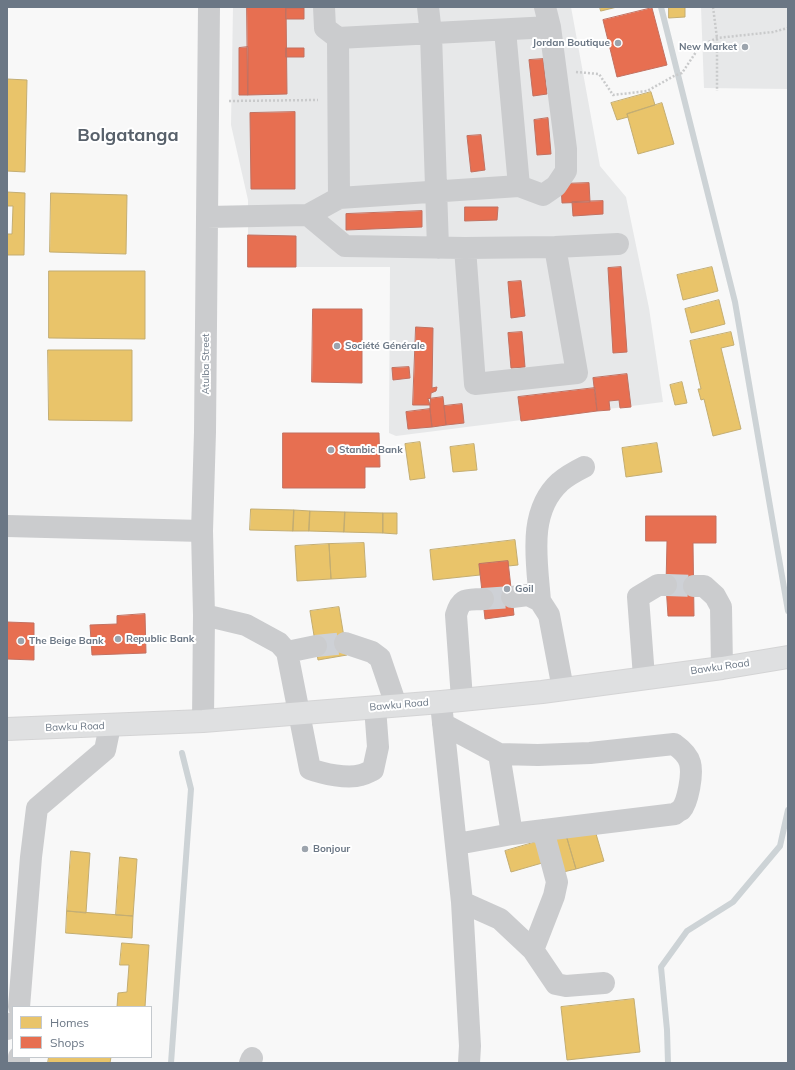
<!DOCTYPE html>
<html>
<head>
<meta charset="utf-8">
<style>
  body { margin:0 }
  #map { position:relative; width:795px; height:1070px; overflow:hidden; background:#f8f8f8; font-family:Mulish,sans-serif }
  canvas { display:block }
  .frame { position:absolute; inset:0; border:8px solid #6b7785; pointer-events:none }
  .legend { position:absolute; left:12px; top:1006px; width:140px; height:52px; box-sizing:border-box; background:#fff; border:1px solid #c4c9ce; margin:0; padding:5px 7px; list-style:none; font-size:12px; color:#6b7785 }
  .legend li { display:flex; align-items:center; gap:8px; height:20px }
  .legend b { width:20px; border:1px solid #c4c9ce }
</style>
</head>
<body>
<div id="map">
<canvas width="795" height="1070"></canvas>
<div class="frame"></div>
<ul class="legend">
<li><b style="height:11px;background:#e9c46a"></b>Homes</li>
<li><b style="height:11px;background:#e76f51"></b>Shops</li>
</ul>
</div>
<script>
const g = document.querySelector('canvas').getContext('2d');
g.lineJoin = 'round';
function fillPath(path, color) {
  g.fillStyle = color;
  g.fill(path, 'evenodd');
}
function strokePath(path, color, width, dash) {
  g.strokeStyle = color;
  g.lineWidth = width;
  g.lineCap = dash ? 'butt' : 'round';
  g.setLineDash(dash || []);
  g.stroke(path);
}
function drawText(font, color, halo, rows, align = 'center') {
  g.font = font + ' Mulish,sans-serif';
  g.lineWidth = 4;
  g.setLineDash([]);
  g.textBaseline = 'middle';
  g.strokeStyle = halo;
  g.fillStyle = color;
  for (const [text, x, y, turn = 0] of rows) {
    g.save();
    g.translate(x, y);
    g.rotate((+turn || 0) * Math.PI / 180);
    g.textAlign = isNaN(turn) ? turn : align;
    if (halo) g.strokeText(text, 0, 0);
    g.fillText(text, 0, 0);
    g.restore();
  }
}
const built = new Path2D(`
  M 233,7 L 571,7 L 600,166 L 626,197 L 649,308 L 663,402 L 396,436 L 389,433 L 390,267 L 248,267 L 248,200 L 231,125 Z
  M 701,7 L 788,7 L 788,89 L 704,88 Z`);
const homes = new Path2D(`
  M 600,7 L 617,7 L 601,11 Z
  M 669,7 L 685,7 L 685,17 L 669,18 Z
  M 7,79 L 27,80 L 25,172 L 7,171 Z
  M 651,92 L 655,105 L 627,114 L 628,117 L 617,120 L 611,103 Z
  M 662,103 L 674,144 L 638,154 L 627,114 Z
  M 7,192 L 25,193 L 24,255 L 7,255 L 7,234 L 12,234 L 13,206 L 7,206 Z
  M 51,193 L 127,195 L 126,254 L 50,252 Z
  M 712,267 L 718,291 L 683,300 L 677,275 Z
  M 49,271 L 145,271 L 145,339 L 49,338 Z
  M 719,300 L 725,324 L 691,333 L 685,309 Z
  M 731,332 L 734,345 L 721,348 L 741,429 L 713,436 L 704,399 L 701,400 L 698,389 L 701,389 L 690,341 Z
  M 48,350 L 132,350 L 132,421 L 49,420 Z
  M 682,382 L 687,403 L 675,405 L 670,385 Z
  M 420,442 L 425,478 L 410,480 L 405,444 Z
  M 657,443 L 662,472 L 626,477 L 622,448 Z
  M 474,444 L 477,470 L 453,472 L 450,447 Z
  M 251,509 L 294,510 L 293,531 L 250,530 Z
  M 294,510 L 310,511 L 309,531 L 293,531 Z
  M 310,511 L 345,512 L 344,532 L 309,531 Z
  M 345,512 L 383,513 L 383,533 L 344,532 Z
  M 383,513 L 397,513 L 397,534 L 383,533 Z
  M 515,540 L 518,565 L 508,566 L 508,561 L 479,564 L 480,575 L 433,580 L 430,550 Z
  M 364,543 L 366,577 L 331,579 L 329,544 Z
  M 329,544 L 331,579 L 297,581 L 295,546 Z
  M 339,607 L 347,655 L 318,660 L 310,611 Z
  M 594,827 L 604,861 L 576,869 L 566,835 Z
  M 566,835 L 576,869 L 559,873 L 550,840 Z
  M 543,840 L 549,861 L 511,872 L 505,851 Z
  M 71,851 L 90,853 L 86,913 L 67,911 Z
  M 120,857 L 137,859 L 133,916 L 116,915 Z
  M 67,911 L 133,916 L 132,938 L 66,933 Z
  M 122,943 L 149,945 L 145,1007 L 117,1007 L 118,993 L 127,992 L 129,965 L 120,965 Z
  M 634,999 L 640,1052 L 567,1060 L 561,1007 Z
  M 49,1057 L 111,1057 L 110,1063 L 48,1063 Z`);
const shops = new Path2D(`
  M 247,7 L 286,7 L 287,94 L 248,95 Z
  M 286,8 L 304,8 L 304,19 L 286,19 Z
  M 652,8 L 667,65 L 617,77 L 603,20 Z
  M 248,47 L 248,95 L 239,95 L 239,48 Z
  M 286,48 L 304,48 L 304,57 L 286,57 Z
  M 543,59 L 547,94 L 533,96 L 529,60 Z
  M 295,112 L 295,189 L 251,189 L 250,113 Z
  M 548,118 L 551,154 L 537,155 L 534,120 Z
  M 481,135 L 485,170 L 471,172 L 467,136 Z
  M 589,183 L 590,202 L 562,203 L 561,184 Z
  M 603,201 L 603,214 L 573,216 L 572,202 Z
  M 465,207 L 498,207 L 497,220 L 465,221 Z
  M 422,211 L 422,227 L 346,230 L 346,214 Z
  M 248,235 L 296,236 L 296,267 L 248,267 Z
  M 621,267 L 627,352 L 613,353 L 608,268 Z
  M 521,281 L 525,316 L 511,318 L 508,282 Z
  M 313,309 L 362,309 L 362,383 L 312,382 Z
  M 416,327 L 433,328 L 432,388 L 437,387 L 436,391 L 431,393 L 430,405 L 413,405 Z
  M 522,332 L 525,367 L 511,368 L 508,333 Z
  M 409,367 L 410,378 L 393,380 L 392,368 Z
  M 627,374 L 631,407 L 620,408 L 619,400 L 609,401 L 610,410 L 597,411 L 593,378 Z
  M 595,388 L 597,411 L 521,421 L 518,397 Z
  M 443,397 L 446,425 L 432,427 L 430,409 L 430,405 L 428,399 Z
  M 462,404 L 464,423 L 446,425 L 444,406 Z
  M 430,409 L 432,427 L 408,429 L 406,412 Z
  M 283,433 L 379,433 L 380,467 L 365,467 L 365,488 L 283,488 Z
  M 646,516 L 716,516 L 716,543 L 693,543 L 694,616 L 668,616 L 666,585 L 667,541 L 646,541 Z
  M 508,561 L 514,615 L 485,619 L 479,564 Z
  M 145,614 L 146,653 L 92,655 L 90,625 L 117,624 L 117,616 Z
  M 7,622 L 34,623 L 34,660 L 7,659 Z`);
const stream = new Path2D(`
  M 661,7 L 735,302 L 788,611
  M 171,1063 L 191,789 L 182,753
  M 668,1063 L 667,1030 L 661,967 L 687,931 L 733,902 L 780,846 L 788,810`);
const minorTunnel = new Path2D(`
  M 666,585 L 694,586
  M 483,599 L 512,597
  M 316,646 L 345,643`);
const path = new Path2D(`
  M 713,7 L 717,38 L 717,91
  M 576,72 L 599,74 L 613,95 L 647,91 L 674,76 L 682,73 L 700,46 L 717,38 L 773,32 L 788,28
  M 229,101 L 318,100`);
const minor = new Path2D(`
  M 324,7 L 325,28 L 338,38 L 550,27
  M 428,7 L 431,34 L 438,248
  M 505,30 L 519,186
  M 338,38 L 339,198
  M 308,215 L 345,246 L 465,248 L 555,247 L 618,244
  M 207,217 L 308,215 L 339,198 L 519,186 L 543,195 L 556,186 L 566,171 L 566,149 L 550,27 L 545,7
  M 465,248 L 475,384 L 577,373 L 555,247
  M 7,526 L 202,531
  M 694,586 L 704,586 L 715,596 L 721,607 L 722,668
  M 512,597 L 528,595 L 540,601 L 549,615 L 563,689
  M 540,601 C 537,561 527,512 560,482 C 567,476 576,471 584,467
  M 204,615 L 246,625 L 279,643 L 287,652 L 310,769 C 323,774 348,779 361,775 C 366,774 370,771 373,770 L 378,747 L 375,707
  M 345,643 L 372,652 L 380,658 L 396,705
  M 287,652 L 316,646
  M 644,677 L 638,597 L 658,585 L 666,585
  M 462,699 L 456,615 C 461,597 467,600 483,599
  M 442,713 L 462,902 L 470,1046 L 469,1063
  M 203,721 L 204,615 L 202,531 L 205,432 L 209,7
  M 443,724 L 499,754 L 538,755 L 590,753 L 674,744 C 681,749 688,755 690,763 C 693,774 688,802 681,810 C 679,811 677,812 675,814 L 512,834 L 457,844
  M 499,754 L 512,834
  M 462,902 L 500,919 L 533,950 L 556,984 L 566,986 L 604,983
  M 533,950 L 554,896 L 557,882 L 543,830
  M 19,1007 L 31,857 L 37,808 L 105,750 L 110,726
  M 7,1029 L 13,1023
  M 19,1057 L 19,1063
  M 250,1063 L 252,1058`);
const highway = new Path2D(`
  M 7,729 L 203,721 L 441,702 L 542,692 L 722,668 L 788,657`);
const markers = [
  [618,43,4,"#9ca4ad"],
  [745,47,4,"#9ca4ad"],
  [337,346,4,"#9ca4ad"],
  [331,450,4,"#9ca4ad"],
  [507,589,4,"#9ca4ad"],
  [118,639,4,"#9ca4ad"],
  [21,641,4,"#9ca4ad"],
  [305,849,4,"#9ca4ad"]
];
const poiNames = [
  ["Jordan Boutique",610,43,"right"],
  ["New Market",737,47,"right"],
  ["Société Générale",345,346],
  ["Stanbic Bank",339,450],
  ["Goil",515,589],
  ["Republic Bank",126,639],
  ["The Beige Bank",29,641],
  ["Bonjour",313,849]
];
const streetNames = [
  ["Atulba Street",206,364,-90],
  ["Bawku Road",720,667,-8],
  ["Bawku Road",399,705,-5],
  ["Bawku Road",75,727,-2]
];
const townNames = [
  ["Bolgatanga",128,136]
];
fillPath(built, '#e7e8e9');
fillPath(homes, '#e9c46a');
strokePath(homes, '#c3ad72', 1);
fillPath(shops, '#e76f51');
strokePath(shops, '#c27161', 1);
strokePath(stream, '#cdd3d6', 6);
strokePath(minorTunnel, '#ced1d6', 22, [22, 11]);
strokePath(highway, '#d4d4d5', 24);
strokePath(path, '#c9cacb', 2.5, [2, 2]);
strokePath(minor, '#cbccce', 22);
strokePath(highway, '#dfe0e1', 22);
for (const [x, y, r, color] of markers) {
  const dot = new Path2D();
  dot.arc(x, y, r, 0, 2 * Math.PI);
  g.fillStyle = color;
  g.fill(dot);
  strokePath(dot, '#fff', 1.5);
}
drawText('bold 10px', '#6b7785', '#fff', poiNames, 'left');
drawText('10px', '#6b7785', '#fff', streetNames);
drawText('bold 18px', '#58616b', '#fff', townNames);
</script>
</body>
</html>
